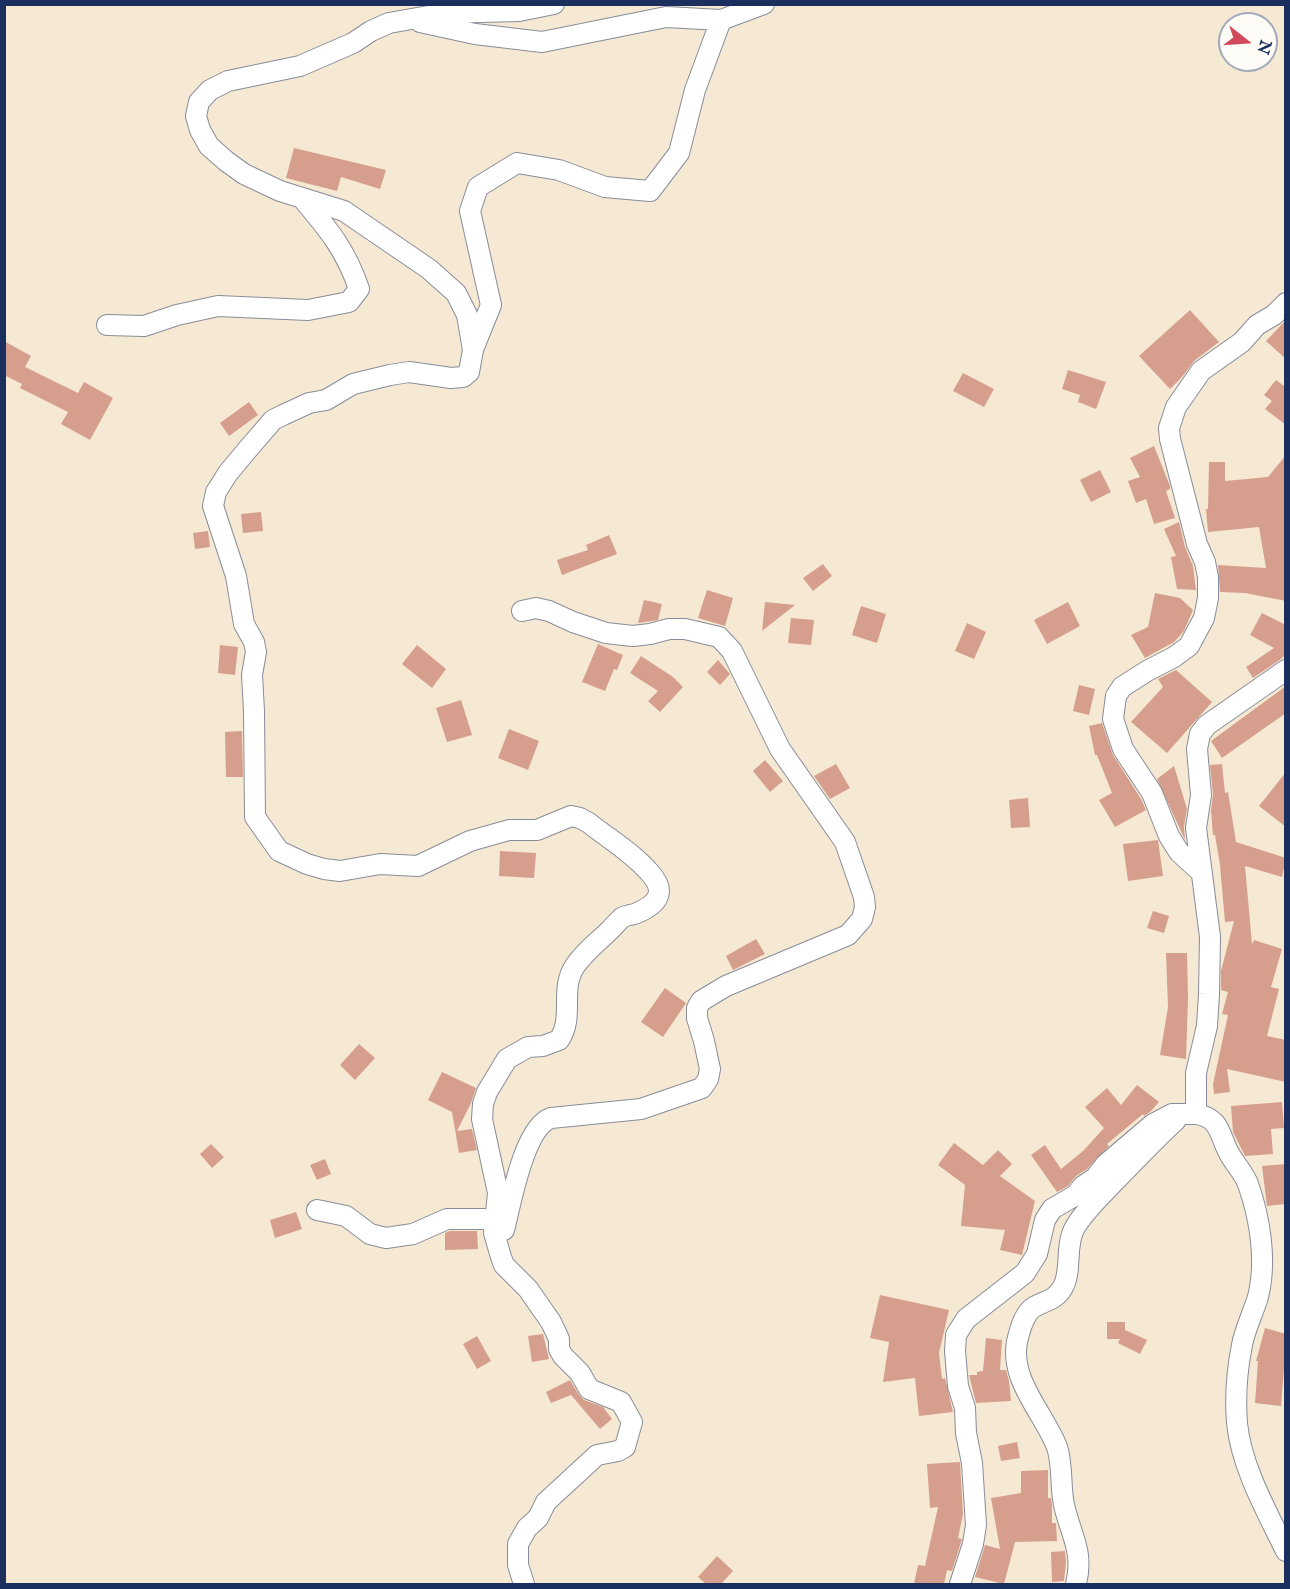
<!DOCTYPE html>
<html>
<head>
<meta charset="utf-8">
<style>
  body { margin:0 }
  #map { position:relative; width:1290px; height:1589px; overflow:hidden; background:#f6e9d4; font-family:"IM FELL English",serif }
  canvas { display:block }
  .frame { position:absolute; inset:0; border:6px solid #1b2f5e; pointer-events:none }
  .north { position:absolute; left:1218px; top:12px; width:60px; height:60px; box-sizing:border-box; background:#fdfcf7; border:2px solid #a3aaba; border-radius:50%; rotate:107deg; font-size:16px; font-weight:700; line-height:24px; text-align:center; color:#1b2f5e }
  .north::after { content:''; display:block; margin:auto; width:21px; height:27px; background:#d1495b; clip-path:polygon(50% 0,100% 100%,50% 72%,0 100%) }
</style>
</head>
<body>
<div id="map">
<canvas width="1290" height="1589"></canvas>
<div class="frame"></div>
<div class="north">N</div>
</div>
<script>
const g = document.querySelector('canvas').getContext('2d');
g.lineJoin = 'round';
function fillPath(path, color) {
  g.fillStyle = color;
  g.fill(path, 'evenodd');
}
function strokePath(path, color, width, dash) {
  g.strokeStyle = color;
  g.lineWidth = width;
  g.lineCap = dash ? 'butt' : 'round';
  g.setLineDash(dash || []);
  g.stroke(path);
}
const building = new Path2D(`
  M 294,148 L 386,170 L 380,189 L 341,177 L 337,191 L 286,178 Z
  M 1190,310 L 1219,342 L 1194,361 L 1182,377 L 1170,389 L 1139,356 Z
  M 1286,320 L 1286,359 L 1266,341 Z
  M 4,341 L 31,356 L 25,367 L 78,393 L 84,382 L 113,398 L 90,440 L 61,424 L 68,412 L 20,388 L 22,384 L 4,375 Z
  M 1068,370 L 1106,382 L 1096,409 L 1078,402 L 1080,395 L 1062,389 Z
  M 963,373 L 994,389 L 984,407 L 953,391 Z
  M 1276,380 L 1284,386 L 1286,383 L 1286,425 L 1265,409 L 1272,401 L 1264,395 Z
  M 249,402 L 258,415 L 229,436 L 220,423 Z
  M 1154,446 L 1170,486 L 1170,489 L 1166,491 L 1175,518 L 1154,524 L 1146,499 L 1136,503 L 1128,481 L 1140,477 L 1130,458 Z
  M 1286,455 L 1286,601 L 1245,593 L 1220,592 L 1218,565 L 1266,568 L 1259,527 L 1208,532 L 1206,509 L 1208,509 L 1209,462 L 1225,462 L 1225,481 L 1268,477 Z
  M 1100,470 L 1111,492 L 1091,502 L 1080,480 Z
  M 261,512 L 263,531 L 243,533 L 241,514 Z
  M 1179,522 L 1185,547 L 1193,566 L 1196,590 L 1177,589 L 1171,557 L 1176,556 L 1164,529 Z
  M 208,531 L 210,547 L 195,549 L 193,533 Z
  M 609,535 L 617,554 L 562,575 L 557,560 L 588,550 L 586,545 Z
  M 823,564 L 832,576 L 813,591 L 803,578 Z
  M 707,590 L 733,598 L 725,626 L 698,618 Z
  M 1155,593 L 1180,598 L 1193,610 L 1184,631 L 1174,642 L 1145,658 L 1131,635 L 1148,627 Z
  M 644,600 L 662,604 L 658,620 L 638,623 Z
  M 765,602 L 795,605 L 762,631 Z
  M 1068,602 L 1080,626 L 1047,644 L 1034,620 Z
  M 861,606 L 886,614 L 877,643 L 852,635 Z
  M 1262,613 L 1286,625 L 1286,654 L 1281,659 L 1253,678 L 1246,667 L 1274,648 L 1250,635 Z
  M 791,618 L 814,620 L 811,645 L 788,643 Z
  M 967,623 L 986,632 L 974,659 L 955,651 Z
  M 598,644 L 623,655 L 617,670 L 614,669 L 605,691 L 582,682 Z
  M 220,645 L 238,647 L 235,675 L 218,673 Z
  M 417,645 L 446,669 L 432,688 L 402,664 Z
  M 641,656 L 673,677 L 683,687 L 660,712 L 648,701 L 658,691 L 630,673 Z
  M 718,660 L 730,674 L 720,685 L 707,672 Z
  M 1176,670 L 1212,702 L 1167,753 L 1131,722 L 1163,687 L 1158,679 Z
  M 1079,685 L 1095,689 L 1089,715 L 1073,711 Z
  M 1286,686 L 1286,713 L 1222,758 L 1211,741 Z
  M 461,700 L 472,735 L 447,742 L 436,708 Z
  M 1102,723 L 1113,755 L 1141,799 L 1146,810 L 1115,827 L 1099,800 L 1112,793 L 1097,755 L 1095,755 L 1089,726 Z
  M 509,729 L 539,741 L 528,770 L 498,758 Z
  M 242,731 L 243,777 L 226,777 L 225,732 Z
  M 765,760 L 783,781 L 770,792 L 753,771 Z
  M 836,764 L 850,788 L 830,799 L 814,776 Z
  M 1222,764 L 1225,793 L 1228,792 L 1236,842 L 1286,858 L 1282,877 L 1245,866 L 1252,944 L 1254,940 L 1282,949 L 1271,987 L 1279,989 L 1267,1036 L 1286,1040 L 1286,1082 L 1227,1069 L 1230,1092 L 1214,1094 L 1213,1084 L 1228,1015 L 1222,1014 L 1228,992 L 1221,990 L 1221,971 L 1234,921 L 1225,922 L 1220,865 L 1215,835 L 1213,835 L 1211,811 L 1213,794 L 1210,765 Z
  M 1174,766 L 1187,809 L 1184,827 L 1185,840 L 1157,779 Z
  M 1286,772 L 1286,827 L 1259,806 Z
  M 1028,798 L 1030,827 L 1011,828 L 1009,800 Z
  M 1158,840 L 1163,876 L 1128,881 L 1123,844 Z
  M 500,851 L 536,853 L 534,878 L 499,876 Z
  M 1153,911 L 1169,916 L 1164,933 L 1147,928 Z
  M 756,939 L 765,954 L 733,970 L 726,956 Z
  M 1166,953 L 1187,953 L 1188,998 L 1186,1059 L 1160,1055 L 1168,1007 Z
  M 665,988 L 686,1003 L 663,1037 L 641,1022 Z
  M 359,1044 L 375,1058 L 355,1080 L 340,1065 Z
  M 442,1072 L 476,1088 L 471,1103 L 457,1131 L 472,1129 L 477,1150 L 459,1153 L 452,1112 L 428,1100 Z
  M 1137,1085 L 1159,1102 L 1151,1111 L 1144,1116 L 1143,1114 L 1107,1144 L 1109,1146 L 1087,1169 L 1076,1176 L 1068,1186 L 1057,1192 L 1031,1155 L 1045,1145 L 1061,1169 L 1083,1151 L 1104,1128 L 1085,1107 L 1107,1088 L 1121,1105 Z
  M 1282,1102 L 1284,1128 L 1271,1129 L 1273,1154 L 1245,1156 L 1233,1132 L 1231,1106 Z
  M 954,1143 L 983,1165 L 998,1150 L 1012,1164 L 1000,1176 L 1035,1201 L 1022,1255 L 1000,1250 L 1005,1230 L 961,1226 L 965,1185 L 938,1165 Z
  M 211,1144 L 224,1157 L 212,1168 L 200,1154 Z
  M 325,1159 L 331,1174 L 317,1180 L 310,1165 Z
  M 1286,1164 L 1286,1204 L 1267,1206 L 1262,1166 Z
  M 296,1212 L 302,1229 L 275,1238 L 270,1220 Z
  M 450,1231 L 477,1231 L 478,1249 L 445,1250 L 445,1233 Z
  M 880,1295 L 949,1310 L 939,1353 L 942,1379 L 945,1378 L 953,1412 L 919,1416 L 915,1378 L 883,1382 L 889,1342 L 870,1338 Z
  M 1107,1322 L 1125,1322 L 1125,1330 L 1147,1340 L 1140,1354 L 1118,1343 L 1120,1339 L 1107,1339 Z
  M 1265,1328 L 1286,1334 L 1286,1369 L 1284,1368 L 1281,1406 L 1255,1403 L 1258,1361 L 1256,1361 Z
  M 543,1334 L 549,1359 L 532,1362 L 528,1336 Z
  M 477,1336 L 491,1361 L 477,1369 L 463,1344 Z
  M 986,1338 L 1002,1340 L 1000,1370 L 1006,1370 L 1009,1381 L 1011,1401 L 976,1403 L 969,1375 L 977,1375 L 977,1372 L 983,1371 Z
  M 570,1380 L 579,1395 L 584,1400 L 603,1407 L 612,1419 L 600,1429 L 571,1395 L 551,1403 L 546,1392 Z
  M 1017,1442 L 1020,1458 L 1001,1461 L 998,1446 Z
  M 960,1462 L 963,1514 L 958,1538 L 962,1539 L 952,1571 L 947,1570 L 944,1584 L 914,1584 L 918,1565 L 925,1566 L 938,1507 L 930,1508 L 927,1464 Z
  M 1048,1470 L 1048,1498 L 1051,1498 L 1052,1505 L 1052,1523 L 1056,1523 L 1057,1541 L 1015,1542 L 1004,1584 L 975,1577 L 985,1545 L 1000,1549 L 991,1498 L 1021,1493 L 1021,1471 Z
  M 1065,1551 L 1066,1562 L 1064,1581 L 1052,1582 L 1051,1552 Z
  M 717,1556 L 733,1571 L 721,1584 L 706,1584 L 698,1577 Z`);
const street = new Path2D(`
  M 420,22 L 475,34 L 542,42 L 666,17 L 721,20
  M 107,325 L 144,326 L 177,315 L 218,306 L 308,310 L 349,302 L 359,289 C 346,250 328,229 302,198
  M 474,347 L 491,305 L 470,211 L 478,187 L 517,163 L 559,170 L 605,187 L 650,191 L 679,153 L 695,90 L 721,20 L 764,4
  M 1202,873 L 1179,852 L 1169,836 L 1152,793 L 1123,749 L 1113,719 L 1116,696 L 1122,687 L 1147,671 L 1174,657 L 1189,646 L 1204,618 L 1208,598 L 1208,577 L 1205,562 L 1197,544 L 1170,439 L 1169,428 L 1176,407 L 1201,371 L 1242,342 L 1257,325 L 1274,315 L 1286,303
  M 1196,1114 C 1221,1118 1219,1135 1229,1153 C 1234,1163 1244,1173 1248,1184 C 1260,1218 1267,1261 1258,1297 C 1253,1313 1245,1329 1242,1345 C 1237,1370 1235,1397 1237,1423 C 1241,1466 1267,1512 1286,1551
  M 317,1210 L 346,1216 L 370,1234 L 386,1238 L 413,1234 L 447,1219 L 484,1219 L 494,1222
  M 504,1230 C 511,1203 524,1127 551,1118 L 641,1109 L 702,1088 L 708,1079 L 710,1069 L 704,1041 L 697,1018 L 697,1008 L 701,1001 L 726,986 L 848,935 L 862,919 L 865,907 L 864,897 L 845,842 L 780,749 L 732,651 L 719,637 L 685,629 L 669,629 L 650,634 L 633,636 L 606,633 L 573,622 L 549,611 L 536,608 L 522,611
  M 524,1584 L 518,1565 L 518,1544 L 527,1528 L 538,1518 L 546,1502 L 597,1455 L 618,1451 L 625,1447 L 632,1422 L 621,1402 L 589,1389 L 580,1373 L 563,1356 L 559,1349 L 559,1339 L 551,1322 L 528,1289 L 504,1265 L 501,1257 L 494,1233 L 498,1193 L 482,1119 L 483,1104 L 487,1092 L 507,1059 L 528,1047 L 543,1046 L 559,1040 C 575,1017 559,989 575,966 C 585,951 598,942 610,930 C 614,926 619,920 623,917 C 627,915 633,915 637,913 C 658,904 667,892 650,873 C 633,853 609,839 589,823 L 580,818 L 571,816 L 537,830 L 509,830 L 470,841 L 418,866 L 380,864 L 340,871 L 324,869 L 307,864 L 279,851 L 255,817 L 254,711 L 252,675 L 256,652 L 254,642 L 244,624 L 236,576 L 213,506 L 216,492 L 228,473 L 248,449 L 273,420 L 283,415 L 309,403 L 326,400 L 353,384 L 390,375 L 409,372 L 451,378 L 463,377 L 469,372 L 473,350 L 467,315 L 456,293 L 448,286 L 429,269 L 344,211 L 280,191 L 244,174 L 226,161 L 209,146 L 200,130 L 196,116 L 199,102 L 210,90 L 228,81 L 300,66 L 353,43 L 371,31 L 389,23 L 445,13 L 519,11 L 554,4
  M 960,1584 L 973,1544 L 976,1525 L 972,1463 L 966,1433 L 965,1408 L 958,1386 L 955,1351 L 956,1335 L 966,1319 L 1025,1273 L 1037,1254 L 1045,1220 L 1052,1209 L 1076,1195 L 1083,1186 L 1095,1178 L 1106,1164 L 1153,1124 L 1172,1114 L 1196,1114 L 1196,1073 L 1207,1026 L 1209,994 L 1210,937 L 1196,828 L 1201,795 L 1197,749 L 1200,734 L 1207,725 L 1286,670
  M 1076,1584 C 1084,1551 1071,1536 1064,1505 C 1060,1486 1063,1465 1057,1447 C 1043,1411 1005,1376 1019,1334 C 1021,1326 1026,1312 1034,1307 C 1046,1300 1055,1301 1063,1287 C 1072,1271 1065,1247 1074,1229 C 1084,1211 1101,1196 1115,1181 C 1135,1161 1155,1139 1176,1120`);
fillPath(building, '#d69e8c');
strokePath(street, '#888c99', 22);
strokePath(street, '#fff', 20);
</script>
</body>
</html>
